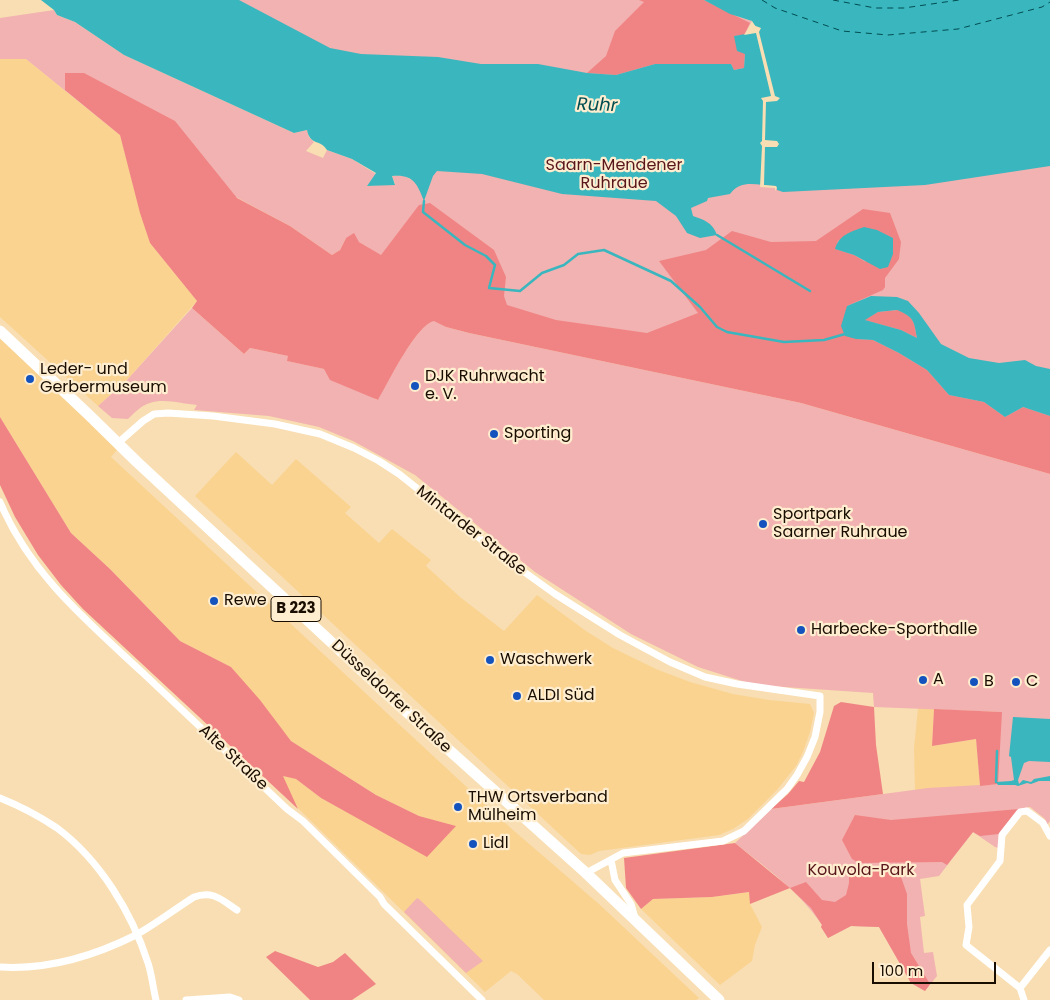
<!DOCTYPE html>
<html>
<head>
<meta charset="utf-8">
<style>
  body { margin:0 }
  #map { position:relative; width:1050px; height:1000px; overflow:hidden; background:#f8deb2; font-family:Poppins,sans-serif }
  canvas { display:block }
  .scale { position:absolute; left:872px; top:962px; width:124px; height:22px; box-sizing:border-box; border:2px solid #190d00; border-top:0; padding-left:6px; font-size:15px; line-height:18px; white-space:nowrap; color:#190d00; -webkit-text-stroke:4px #feedcf; paint-order:stroke }
</style>
</head>
<body>
<div id="map">
<canvas width="1050" height="1000"></canvas>
<div class="scale">100 m</div>
</div>
<script>
const g = document.querySelector('canvas').getContext('2d');
g.lineJoin = 'round';
function fillPath(path, color) {
  g.fillStyle = color;
  g.fill(path, 'evenodd');
}
function strokePath(path, color, width, dash) {
  g.strokeStyle = color;
  g.lineWidth = width;
  g.lineCap = dash ? 'butt' : 'round';
  g.setLineDash(dash || []);
  g.stroke(path);
}
function drawText(font, color, halo, rows, align = 'center') {
  g.font = font + ' Poppins,sans-serif';
  g.lineWidth = 4.5;
  g.setLineDash([]);
  g.textBaseline = 'middle';
  g.strokeStyle = halo;
  g.fillStyle = color;
  for (const [text, x, y, turn = 0] of rows) {
    g.save();
    g.translate(x, y);
    g.rotate((+turn || 0) * Math.PI / 180);
    g.textAlign = isNaN(turn) ? turn : align;
    if (halo) g.strokeText(text, 0, 0);
    g.fillText(text, 0, 0);
    g.restore();
  }
}
const built = new Path2D(`
  M 0,59 L 26,59 L 120,135 L 150,243 L 197,301 L 127,380 L 98,406 L 0,317 Z
  M 0,336 L 24,358 L 117,450 L 111,457 L 513,830 L 599,904 L 699,998 L 696,1000 L 544,1000 L 517,974 L 511,971 L 485,992 L 254,765 L 261,769 L 296,779 L 321,798 L 427,856 L 455,826 L 419,816 L 376,795 L 291,741 L 231,667 L 180,641 L 110,569 L 71,533 L 0,417 Z
  M 236,452 L 272,485 L 296,459 L 351,507 L 345,513 L 379,543 L 392,529 L 431,560 L 426,566 L 460,597 L 504,631 L 537,595 L 586,631 L 613,648 L 656,669 L 690,682 L 733,694 L 769,700 L 810,704 L 814,713 L 810,732 L 803,752 L 796,766 L 777,790 L 748,819 L 733,829 L 719,835 L 599,851 L 590,855 L 581,854 L 195,496 Z
  M 918,708 L 934,709 L 932,746 L 976,739 L 980,786 L 915,790 L 914,748 Z
  M 750,892 L 750,904 L 762,927 L 755,945 L 752,961 L 720,985 L 641,909 L 653,899 L 712,897 Z`);
const green = new Path2D(`
  M 145,0 L 704,0 L 730,14 L 752,21 L 746,32 L 1050,31 L 1050,458 L 431,315 L 409,219 L 381,256 L 359,242 L 346,238 L 340,250 L 332,255 L 290,226 L 120,135 L 26,59 L 0,59 L 0,18 L 54,10 L 57,15 L 75,22 L 124,55 L 294,133 L 307,130 L 309,137 L 314,142 L 306,151 L 323,158 L 327,150 L 352,159 L 376,174 L 367,186 L 395,184 L 392,176 L 403,175 L 413,181 Z
  M 192,308 L 244,354 L 250,348 L 288,356 L 288,361 L 324,369 L 377,400 C 387,383 417,325 434,320 L 446,327 L 469,333 L 801,403 L 1050,474 L 1050,821 L 1047,825 L 1045,819 L 1030,807 L 1019,809 L 999,834 L 999,848 L 995,847 L 973,832 L 939,876 L 920,879 L 925,916 L 920,917 L 924,953 L 933,952 L 937,976 L 925,991 L 911,983 L 879,927 L 851,926 L 828,938 L 821,927 L 822,925 C 799,891 766,868 735,843 L 771,809 L 928,788 L 997,784 L 1001,712 L 874,707 L 873,693 L 769,686 L 745,682 L 698,667 L 631,634 L 535,572 L 415,475 L 353,441 L 319,427 L 269,416 L 194,410 L 197,405 C 183,404 164,398 150,403 C 142,405 134,413 128,419 L 112,418 L 98,406 L 127,380 Z
  M 417,898 L 419,899 L 483,961 L 466,973 L 404,912 Z`);
const forest = new Path2D(`
  M 639,0 L 704,0 L 750,23 L 744,35 L 734,36 L 745,54 L 744,68 L 734,70 L 731,64 L 655,64 L 616,75 L 587,73 L 606,56 L 615,31 L 644,2 Z
  M 65,73 L 84,73 L 175,121 L 237,198 L 290,226 L 332,255 L 340,250 L 346,238 L 354,233 L 359,242 L 381,255 L 419,205 L 430,203 L 494,250 L 506,277 L 504,296 L 507,305 L 556,320 L 647,333 L 698,313 L 659,261 L 706,250 L 732,231 L 771,242 L 816,241 L 863,209 L 890,213 L 901,242 L 899,259 L 885,278 L 885,287 L 883,290 L 847,306 L 856,339 L 873,340 L 899,353 L 927,370 L 949,395 L 984,402 L 1005,417 L 1023,407 L 1050,416 L 1050,474 L 801,403 L 469,333 L 446,327 L 434,321 C 416,325 388,383 378,400 L 330,380 L 324,369 L 287,361 L 288,356 L 250,348 L 244,354 L 192,308 L 197,301 L 150,243 L 140,213 L 120,135 L 65,90 ZM 849,233 L 866,262 L 854,255 L 836,249 L 838,241 Z
  M 898,310 C 914,317 914,321 917,338 L 901,330 L 864,320 L 878,312 Z
  M 0,417 L 71,533 L 110,569 L 180,641 L 231,667 L 260,700 L 291,741 L 376,795 L 419,816 L 456,826 L 427,857 L 321,798 L 296,779 L 283,776 L 298,809 L 83,609 L 61,585 L 38,555 L 15,517 L 0,485 Z
  M 841,702 L 874,707 L 876,745 L 883,794 L 771,809 L 788,794 L 799,781 L 804,782 L 820,752 L 834,706 Z
  M 934,709 L 1002,712 L 998,784 L 980,786 L 976,739 L 932,746 Z
  M 1019,809 L 999,834 L 980,836 L 973,832 L 947,865 L 942,862 L 859,863 L 852,859 L 842,840 L 855,815 L 891,820 Z
  M 735,843 L 790,888 L 806,882 L 822,900 L 835,902 L 846,895 L 849,883 L 849,873 L 888,870 L 900,874 L 907,894 L 907,924 L 911,953 L 930,984 L 925,991 L 911,983 L 879,927 L 851,926 L 828,938 L 821,927 L 822,925 L 811,908 L 790,888 L 750,904 L 749,892 L 712,897 L 653,899 L 641,909 L 626,888 L 624,858 Z
  M 275,951 L 318,967 L 333,962 L 345,953 L 376,984 L 352,1000 L 310,1000 L 266,957 Z`);
const water = new Path2D(`
  M 41,0 L 239,0 L 330,48 L 361,54 L 438,57 L 481,64 L 538,64 L 587,73 L 616,75 L 655,64 L 731,64 L 734,70 L 744,68 L 745,54 L 737,51 L 734,36 L 757,32 L 758,27 L 756,27 L 752,21 L 730,14 L 704,0 L 1050,0 L 1050,166 L 925,185 L 783,192 L 777,190 L 776,186 C 758,186 742,178 730,194 L 708,198 L 707,201 L 691,208 L 693,216 C 704,220 712,222 717,235 L 700,238 L 687,233 L 676,216 L 656,201 L 562,194 L 482,174 L 437,171 L 433,176 L 424,201 C 417,183 413,174 392,176 L 395,185 L 367,186 L 376,173 L 352,159 L 327,150 C 321,139 310,146 307,130 L 294,133 L 124,55 L 75,22 L 57,15 L 54,10 Z
  M 864,227 L 877,230 L 893,238 L 893,254 L 888,267 L 880,269 L 854,255 L 835,249 C 839,235 850,232 864,227 Z
  M 871,296 L 897,297 L 908,301 L 919,313 L 941,344 L 969,358 L 999,363 L 1025,360 L 1036,366 L 1050,369 L 1050,416 L 1023,407 L 1005,417 L 984,402 L 949,395 L 927,370 L 899,353 L 873,340 L 856,339 L 845,336 L 841,326 L 847,306 ZM 897,310 C 914,317 914,321 917,338 L 901,330 L 865,320 L 878,312 Z
  M 1013,717 L 1050,719 L 1050,762 L 1029,761 L 1024,763 L 1018,780 L 1019,784 L 1023,780 L 1031,782 L 1034,779 L 1050,776 L 1050,781 L 1039,781 L 1031,784 L 1027,783 L 1018,786 L 1015,785 L 998,785 L 996,782 L 1011,781 L 1014,780 L 1011,757 L 1009,756 Z`);
const pier = new Path2D(`
  M 753,25 L 761,28 L 759,32 L 775,96 L 780,98 L 777,101 L 766,102 L 765,140 L 777,141 L 779,144 L 777,147 L 765,147 L 764,185 L 776,186 L 777,188 L 775,191 L 775,188 L 760,187 L 762,146 L 760,143 L 762,141 L 763,101 L 761,98 L 771,96 L 756,33 L 744,35 L 746,32 L 757,29 L 754,29 Z`);
const stream = new Path2D(`
  M 424,201 L 423,212 L 465,245 L 486,256 L 495,265 L 489,288 L 520,291 L 542,273 L 564,265 L 578,254 L 604,250 L 671,281 L 700,307 L 717,327 L 727,332 L 784,342 L 824,340 L 845,334
  M 717,235 L 810,291
  M 996,782 L 997,751`);
const ferry = new Path2D(`
  M 762,0 L 775,8 L 842,31 L 888,35 L 958,29 L 1042,7 L 1050,2
  M 833,0 L 875,8 L 904,8 L 959,0`);
const minor = new Path2D(`
  M 118,443 L 143,421 L 154,414 L 168,413 L 213,416 L 275,424 L 320,434 L 354,448 L 379,461 L 399,474 L 502,556 L 555,594 L 620,635 L 670,662 L 705,677 L 737,684 L 820,696 L 820,712 L 815,737 L 807,757 L 797,775 L 787,789 L 744,831 L 723,841 L 623,853 L 586,873
  M 0,502 C 31,575 86,620 143,673 C 191,718 239,764 287,809 L 303,821 L 380,897 L 384,904 L 482,1000
  M 0,798 C 20,806 39,816 57,828 C 100,860 132,913 148,963 C 152,975 153,988 156,1000
  M 611,860 L 615,880 L 631,904 L 635,918
  M 0,967 C 47,970 94,956 136,935 C 156,924 175,909 194,897 C 213,890 222,900 237,910
  M 1020,988 L 1050,950
  M 186,1000 L 230,997 L 239,1000
  M 1024,1000 L 1020,988 L 966,945 L 969,927 L 967,905 L 1000,861 L 1002,835 L 1020,812 L 1027,811 L 1043,823 L 1050,836`);
const primary = new Path2D(`
  M 0,331 L 89,415 L 137,462 L 400,706 L 586,873 L 719,1000`);
const markers = [
  [30,379,5,"#1453be"],
  [415,386,5,"#1453be"],
  [494,434,5,"#1453be"],
  [763,524,5,"#1453be"],
  [214,601,5,"#1453be"],
  [801,630,5,"#1453be"],
  [490,660,5,"#1453be"],
  [923,680,5,"#1453be"],
  [974,682,5,"#1453be"],
  [1016,682,5,"#1453be"],
  [517,696,5,"#1453be"],
  [458,807,5,"#1453be"],
  [473,844,5,"#1453be"]
];
const shields = [
  [296,609,50]
];
const shieldNames = [
  ["B 223",296,609]
];
const parkNames = [
  ["Saarn-Mendener",614,166],
  ["Ruhraue",614,184],
  ["Kouvola-Park",861,871]
];
const poiNames = [
  ["Leder- und",40,370],
  ["Gerbermuseum",40,388],
  ["DJK Ruhrwacht",425,377],
  ["e. V.",425,395],
  ["Sporting",504,434],
  ["Sportpark",773,515],
  ["Saarner Ruhraue",773,533],
  ["Rewe",224,601],
  ["Harbecke-Sporthalle",811,630],
  ["Waschwerk",500,660],
  ["A",933,680],
  ["B",984,682],
  ["C",1026,682],
  ["ALDI Süd",527,696],
  ["THW Ortsverband",468,798],
  ["Mülheim",468,816],
  ["Lidl",483,844]
];
const streetNames = [
  ["Mintarder Straße",471,531,38],
  ["Düsseldorfer Straße",391,697,43],
  ["Alte Straße",233,758,43]
];
const waterNames = [
  ["Ruhr",597,106,2]
];
fillPath(built, '#fad391');
fillPath(green, '#f2b2b1');
fillPath(forest, '#f08484');
fillPath(water, '#3ab6be');
fillPath(pier, '#f8deb2');
strokePath(stream, '#3ab6be', 2.5);
strokePath(ferry, '#004d51', 1, [6, 5]);
strokePath(minor, '#fff', 7);
strokePath(primary, '#fff', 11);
for (const [x, y, r, color] of markers) {
  const dot = new Path2D();
  dot.arc(x, y, r, 0, 2 * Math.PI);
  g.fillStyle = color;
  g.fill(dot);
  strokePath(dot, '#feedcf', 2);
}
for (const [x, y, w] of shields) {
  const box = new Path2D();
  box.roundRect(x - w / 2, y - 12.5, w, 25, 4);
  g.fillStyle = '#feedcf';
  g.fill(box);
  strokePath(box, '#190d00', 1);
}
drawText('bold 15px', '#190d00', null, shieldNames);
drawText('16px', '#58151a', '#feedcf', parkNames);
drawText('16px', '#190d00', '#feedcf', poiNames, 'left');
drawText('16px', '#190d00', '#feedcf', streetNames);
drawText('italic 18px', '#004d51', '#feedcf', waterNames);
</script>
</body>
</html>
